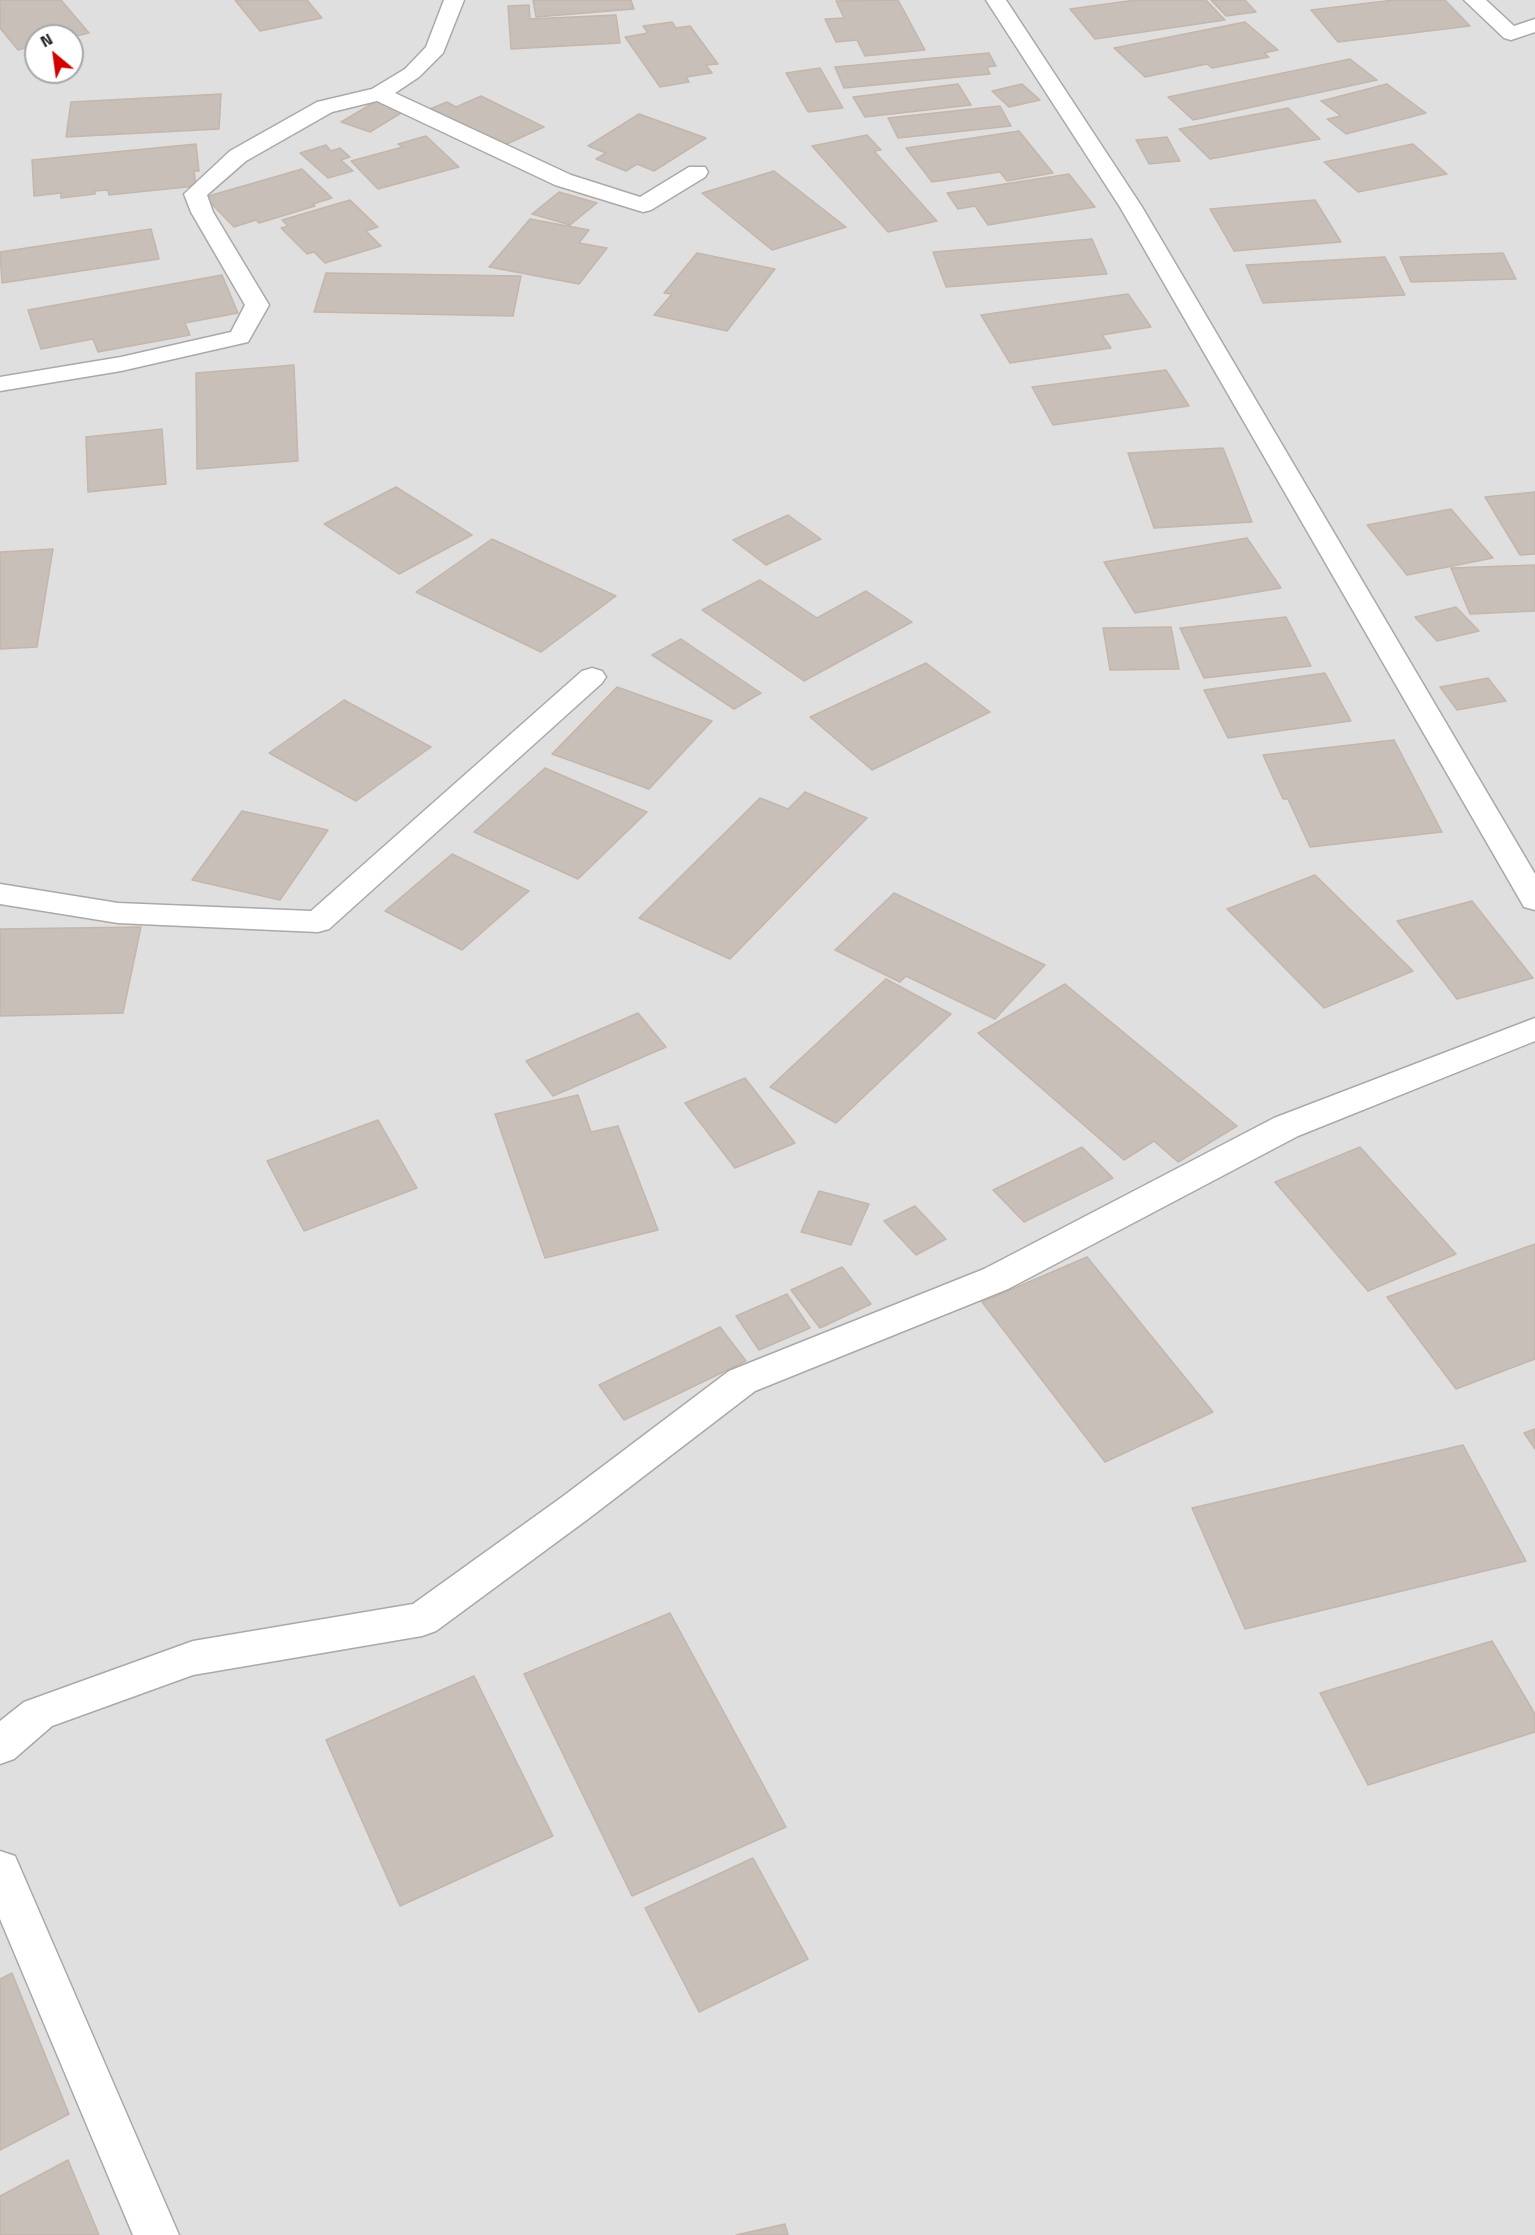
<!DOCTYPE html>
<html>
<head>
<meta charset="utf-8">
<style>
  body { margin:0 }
  #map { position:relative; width:1535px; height:2235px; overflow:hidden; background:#f2efe9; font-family:"Titillium Web",sans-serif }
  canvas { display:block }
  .north { position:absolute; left:24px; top:24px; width:60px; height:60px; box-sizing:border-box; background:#fff; border:2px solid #a7a7a7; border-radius:50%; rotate:331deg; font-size:16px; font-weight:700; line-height:24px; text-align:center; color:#222 }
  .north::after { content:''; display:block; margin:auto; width:21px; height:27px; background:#d40000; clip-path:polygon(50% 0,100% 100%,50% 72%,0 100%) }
</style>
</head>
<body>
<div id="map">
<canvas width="1535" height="2235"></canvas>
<div class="north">N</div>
</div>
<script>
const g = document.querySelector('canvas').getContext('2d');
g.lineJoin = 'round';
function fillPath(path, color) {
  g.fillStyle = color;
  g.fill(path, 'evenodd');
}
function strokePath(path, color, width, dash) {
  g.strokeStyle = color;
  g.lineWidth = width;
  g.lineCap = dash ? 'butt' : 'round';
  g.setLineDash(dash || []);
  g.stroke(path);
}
const residential = new Path2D(`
  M 0,0 L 1535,0 L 1535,2235 L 0,2235 ZM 36,36 L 72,36 L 72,72 L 36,72 Z`);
const building = new Path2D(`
  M 0,0 L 61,0 L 89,33 L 72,37 L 36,36 L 36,45 L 18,50 L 0,28 Z
  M 235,0 L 307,0 L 322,18 L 260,31 Z
  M 533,0 L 631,0 L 634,9 L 536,17 Z
  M 898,0 L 925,50 L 865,56 L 857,40 L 836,42 L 825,19 L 844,18 L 836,1 Z
  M 1136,0 L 1206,0 L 1225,20 L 1095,39 L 1070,9 Z
  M 1211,0 L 1245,0 L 1256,12 L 1226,16 Z
  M 1394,0 L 1445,0 L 1470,26 L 1338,42 L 1311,10 Z
  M 529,5 L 530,19 L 616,15 L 620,43 L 511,49 L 508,6 Z
  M 672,22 L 676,28 L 690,26 L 718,64 L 706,65 L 712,73 L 686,77 L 689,82 L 660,87 L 625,37 L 648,33 L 643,26 Z
  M 1245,22 L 1278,50 L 1264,53 L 1269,57 L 1212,68 L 1207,64 L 1145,77 L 1114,48 Z
  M 989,53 L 996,66 L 987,67 L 990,74 L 844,88 L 835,67 Z
  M 1350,59 L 1377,80 L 1193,120 L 1168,97 Z
  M 820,68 L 843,108 L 808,112 L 786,73 Z
  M 958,84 L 971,105 L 865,117 L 853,97 Z
  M 1022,84 L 1040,100 L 1009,107 L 992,91 Z
  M 1387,84 L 1426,113 L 1346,134 L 1327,119 L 1341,116 L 1321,101 Z
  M 221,94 L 219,129 L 66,137 L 71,102 Z
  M 481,96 L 544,127 L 498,148 L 425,111 L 447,102 L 456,107 Z
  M 378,100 L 406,110 L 370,132 L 341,122 Z
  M 1000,106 L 1011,126 L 898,138 L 888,118 Z
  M 1288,108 L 1320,139 L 1210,159 L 1179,129 Z
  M 639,114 L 706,138 L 654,171 L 637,164 L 626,171 L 596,159 L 606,153 L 588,146 Z
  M 1019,131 L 1053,173 L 1007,181 L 1000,172 L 932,182 L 906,148 Z
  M 867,135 L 881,150 L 874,151 L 937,221 L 888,232 L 812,146 Z
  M 426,136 L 459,167 L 378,189 L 351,161 L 403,147 L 398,144 Z
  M 1167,137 L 1180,161 L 1149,164 L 1136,140 Z
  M 196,144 L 199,171 L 194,171 L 196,186 L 109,195 L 108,190 L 95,191 L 95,194 L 61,198 L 61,193 L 34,196 L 32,160 Z
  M 1413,144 L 1447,174 L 1358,192 L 1324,162 Z
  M 326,145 L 331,151 L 340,148 L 350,157 L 341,160 L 353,171 L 328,178 L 300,153 Z
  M 302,169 L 332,198 L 313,204 L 315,206 L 259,223 L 256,220 L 234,227 L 205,197 Z
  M 774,171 L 846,227 L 772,250 L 702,193 Z
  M 1069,174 L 1095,207 L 988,225 L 975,206 L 958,209 L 947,193 Z
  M 559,192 L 597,203 L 570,225 L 532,214 Z
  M 350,200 L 378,227 L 366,231 L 381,246 L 325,263 L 314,252 L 307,254 L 281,228 L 288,226 L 282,220 Z
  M 1315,200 L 1341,242 L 1234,251 L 1210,209 Z
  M 530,219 L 589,230 L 579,243 L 607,248 L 579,284 L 489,267 Z
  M 151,229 L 159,259 L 2,283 L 0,252 Z
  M 1092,239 L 1107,274 L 946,287 L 933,252 Z
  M 697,253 L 775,269 L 727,331 L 654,315 L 672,294 L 664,293 Z
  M 1503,253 L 1516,279 L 1411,282 L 1400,257 Z
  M 1385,257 L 1405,295 L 1263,303 L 1246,265 Z
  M 326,273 L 521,276 L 513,316 L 314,312 Z
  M 222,275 L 238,313 L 185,323 L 190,335 L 98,352 L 93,339 L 41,349 L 28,310 Z
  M 1128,294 L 1151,327 L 1102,335 L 1111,348 L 1010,363 L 981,315 Z
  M 294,365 L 298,461 L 197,469 L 196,373 Z
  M 1166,370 L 1189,406 L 1053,425 L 1032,387 Z
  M 162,429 L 166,484 L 88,492 L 86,437 Z
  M 1223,448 L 1252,522 L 1154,528 L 1128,453 Z
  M 396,487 L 472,535 L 399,574 L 324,524 Z
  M 1535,492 L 1535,554 L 1520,555 L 1485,497 Z
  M 1451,509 L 1493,558 L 1407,575 L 1367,525 Z
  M 788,515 L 821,539 L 766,565 L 733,540 Z
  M 1247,538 L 1281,588 L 1135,613 L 1104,562 Z
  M 492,539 L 616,596 L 541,652 L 416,592 Z
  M 53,549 L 37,647 L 0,649 L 0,552 Z
  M 1535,565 L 1535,611 L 1470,614 L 1451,568 Z
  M 760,580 L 817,618 L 866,591 L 912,622 L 804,681 L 702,610 Z
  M 1456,607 L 1479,631 L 1437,641 L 1415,617 Z
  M 1286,617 L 1311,666 L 1204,678 L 1180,628 Z
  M 1171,627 L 1179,669 L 1110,670 L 1103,628 Z
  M 681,639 L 761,693 L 734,709 L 652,655 Z
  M 926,663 L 990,712 L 872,770 L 810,717 Z
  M 1325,673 L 1351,721 L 1228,738 L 1204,690 Z
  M 1488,678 L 1506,701 L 1457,710 L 1440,687 Z
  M 617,687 L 712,721 L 649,789 L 552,754 Z
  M 344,700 L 431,747 L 356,801 L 269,753 Z
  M 1394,740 L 1442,832 L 1310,847 L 1288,799 L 1283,799 L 1263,755 Z
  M 545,768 L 647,812 L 578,879 L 474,832 Z
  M 805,792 L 867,818 L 730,959 L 639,918 L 760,798 L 788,809 Z
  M 242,811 L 328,830 L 280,900 L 192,880 Z
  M 452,854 L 529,891 L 462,950 L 385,911 Z
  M 1315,875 L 1413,971 L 1324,1008 L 1227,909 Z
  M 894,893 L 1045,965 L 995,1019 L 906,976 L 900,982 L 835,950 Z
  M 1472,901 L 1533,978 L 1457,999 L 1397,921 Z
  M 141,927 L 123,1013 L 0,1016 L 0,929 Z
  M 886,979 L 951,1014 L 836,1123 L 770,1087 Z
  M 1065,984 L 1237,1126 L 1178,1162 L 1154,1141 L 1124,1160 L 978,1033 Z
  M 638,1013 L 666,1047 L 553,1096 L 526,1061 Z
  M 745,1078 L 795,1143 L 735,1168 L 685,1103 Z
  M 578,1095 L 591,1132 L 618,1126 L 658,1230 L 545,1258 L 495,1114 Z
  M 378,1120 L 417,1188 L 304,1231 L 267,1161 Z
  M 1082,1147 L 1113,1178 L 1024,1222 L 993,1190 Z
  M 1360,1147 L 1456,1254 L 1368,1291 L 1275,1182 Z
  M 819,1191 L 869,1204 L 851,1245 L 801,1232 Z
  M 915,1206 L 946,1239 L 916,1255 L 884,1221 Z
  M 1535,1244 L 1535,1359 L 1456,1389 L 1387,1297 Z
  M 1087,1257 L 1213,1412 L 1105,1462 L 982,1302 Z
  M 842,1267 L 871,1304 L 820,1328 L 791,1290 Z
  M 787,1294 L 810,1328 L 759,1350 L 736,1316 Z
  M 720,1327 L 746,1361 L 624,1420 L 599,1385 Z
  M 1535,1429 L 1535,1449 L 1524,1433 Z
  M 1463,1445 L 1526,1561 L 1245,1629 L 1192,1508 Z
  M 670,1613 L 786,1827 L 632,1896 L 524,1674 Z
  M 1492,1641 L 1535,1714 L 1535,1732 L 1368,1785 L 1320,1693 Z
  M 474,1676 L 553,1836 L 400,1906 L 326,1740 Z
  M 753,1858 L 808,1959 L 699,2012 L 645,1908 Z
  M 12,1973 L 69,2114 L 0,2150 L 0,1979 Z
  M 68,2160 L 99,2235 L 0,2235 L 0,2196 Z
  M 785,2224 L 788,2235 L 736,2235 Z`);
const minor = new Path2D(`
  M 444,0 L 464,0 L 443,53 L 419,77 L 395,93 L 571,175 L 640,197 L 689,167 L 705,167 L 708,172 L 705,177 L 651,210 L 643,212 L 555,185 L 377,101 L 332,112 L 246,161 L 207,195 L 213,212 L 269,305 L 248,342 L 121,371 L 0,391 L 0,377 L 121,357 L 231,332 L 245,305 L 191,212 L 184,194 L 230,151 L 317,102 L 372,89 L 405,69 L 426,47 Z
  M 986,0 L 1006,0 L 1142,207 L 1535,874 L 1535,910 L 1524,907 L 1520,900 L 1120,207 Z
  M 1464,0 L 1486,0 L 1514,26 L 1535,19 L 1535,32 L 1511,40 L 1504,38 Z
  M 592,668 L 602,671 L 606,677 L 602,683 L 329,929 L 318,932 L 118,923 L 0,904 L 0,884 L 118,903 L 311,911 L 582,671 Z
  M 1535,1018 L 1535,1041 L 1298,1136 L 1008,1289 L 755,1391 L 588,1519 L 436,1631 L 422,1636 L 193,1675 L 52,1726 L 14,1759 L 0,1764 L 0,1721 L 24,1702 L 193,1641 L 413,1604 L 562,1497 L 729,1371 L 984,1269 L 1274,1118 Z
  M 0,1851 L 15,1856 L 179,2235 L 133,2235 L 0,1919 Z`);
fillPath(residential, '#e0dfdf');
fillPath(building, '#c7bfb8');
strokePath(building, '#c4b6ab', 1.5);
strokePath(minor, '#a9a9a9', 3);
fillPath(minor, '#fff');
</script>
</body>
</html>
